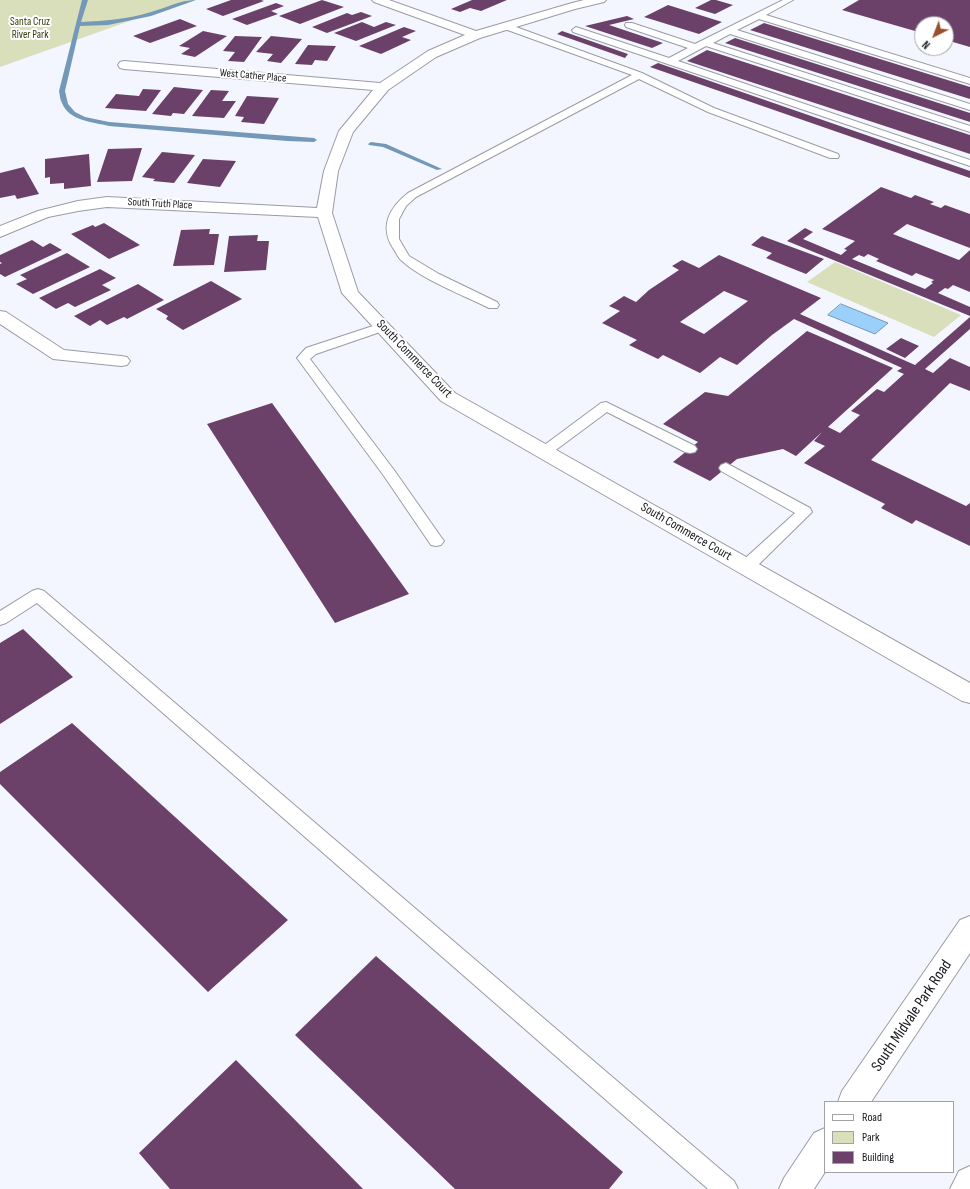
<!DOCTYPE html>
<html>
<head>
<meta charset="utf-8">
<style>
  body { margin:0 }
  #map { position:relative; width:970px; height:1189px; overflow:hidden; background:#f3f6fe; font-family:"Sofia Sans Condensed",sans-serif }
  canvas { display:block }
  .legend { position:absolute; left:824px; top:1101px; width:130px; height:72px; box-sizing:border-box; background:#fff; border:1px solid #a2a2a4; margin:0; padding:5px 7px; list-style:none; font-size:12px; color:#16171b }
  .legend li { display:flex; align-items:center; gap:8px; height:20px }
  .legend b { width:20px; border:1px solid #a2a2a4 }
  .north { position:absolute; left:914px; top:16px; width:40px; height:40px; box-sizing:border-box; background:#fff; border:1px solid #a2a2a4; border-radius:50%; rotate:222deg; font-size:11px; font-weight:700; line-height:16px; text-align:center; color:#16171b }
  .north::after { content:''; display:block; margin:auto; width:14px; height:18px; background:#98512b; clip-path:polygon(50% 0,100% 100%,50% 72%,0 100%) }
</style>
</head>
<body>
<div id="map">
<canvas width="970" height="1189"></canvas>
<ul class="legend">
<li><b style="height:5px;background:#fff"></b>Road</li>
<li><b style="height:11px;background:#d9dfba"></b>Park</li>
<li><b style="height:11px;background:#6b416a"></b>Building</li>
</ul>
<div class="north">N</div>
</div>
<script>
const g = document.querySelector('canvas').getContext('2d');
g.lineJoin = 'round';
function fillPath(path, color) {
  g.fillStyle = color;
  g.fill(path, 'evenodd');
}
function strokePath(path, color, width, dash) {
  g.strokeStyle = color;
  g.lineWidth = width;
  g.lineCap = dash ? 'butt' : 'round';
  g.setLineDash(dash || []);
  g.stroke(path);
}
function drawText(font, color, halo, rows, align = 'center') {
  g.font = font + ' "Sofia Sans Condensed",sans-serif';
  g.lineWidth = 4;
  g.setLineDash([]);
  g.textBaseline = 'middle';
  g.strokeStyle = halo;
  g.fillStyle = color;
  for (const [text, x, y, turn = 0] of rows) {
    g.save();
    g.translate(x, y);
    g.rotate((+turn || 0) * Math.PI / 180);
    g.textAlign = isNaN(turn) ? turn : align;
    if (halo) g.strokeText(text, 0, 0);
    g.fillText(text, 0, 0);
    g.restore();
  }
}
const green = new Path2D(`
  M 0,0 L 189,0 L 0,67 Z
  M 835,262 L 961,315 L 934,337 L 807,282 Z`);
const water = new Path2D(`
  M 841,304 L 888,323 L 875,334 L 828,315 Z`);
const stream = new Path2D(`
  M 82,0 L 88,0 L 81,22 C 105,21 128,19 151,12 C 166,8 180,0 196,0 L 151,16 L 108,25 L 80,26 L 65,91 L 68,104 L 75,112 L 85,117 L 109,122 L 314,138 L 317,140 L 314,142 L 287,141 L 109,126 C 93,122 69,121 62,103 C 60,100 60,95 59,91 Z
  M 371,142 L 386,144 L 442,169 L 437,170 L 383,147 L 369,145 L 368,144 Z`);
const building = new Path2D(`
  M 231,0 L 261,0 L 264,1 L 223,16 L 206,9 Z
  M 322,0 L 344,7 L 300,24 L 279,16 Z
  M 472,0 L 507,0 L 481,11 L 470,8 L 460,12 L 451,9 Z
  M 711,0 L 716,0 L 733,5 L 715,14 L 695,8 Z
  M 859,0 L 970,0 L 970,47 L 946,40 L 946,24 L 922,24 L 922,33 L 842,10 Z
  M 276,3 L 284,6 L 271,11 L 278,14 L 247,25 L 232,19 Z
  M 668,5 L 722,22 L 699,34 L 644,17 Z
  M 361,12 L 372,16 L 327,33 L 312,27 L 347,13 L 352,15 Z
  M 627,16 L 634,19 L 609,25 L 663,43 L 652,48 L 585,26 Z
  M 180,19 L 197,26 L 150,43 L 133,36 Z
  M 362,22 L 374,27 L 386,22 L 396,25 L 356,41 L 334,33 Z
  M 764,23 L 970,87 L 970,99 L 750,30 Z
  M 404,27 L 416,31 L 402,37 L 411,40 L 381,54 L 359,46 Z
  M 203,31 L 227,36 L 195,57 L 181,54 L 190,48 L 179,46 Z
  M 562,31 L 628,54 L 625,58 L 557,34 Z
  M 235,36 L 262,37 L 244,62 L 228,61 L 235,52 L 223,51 Z
  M 271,36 L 302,39 L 281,63 L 267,61 L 273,54 L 256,52 Z
  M 735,38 L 970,113 L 970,122 L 725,43 Z
  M 308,45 L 336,46 L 327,61 L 315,60 L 312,65 L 295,64 Z
  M 707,50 L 970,135 L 970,154 L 687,61 Z
  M 658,63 L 970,171 L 970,178 L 650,67 Z
  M 174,87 L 203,90 L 184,114 L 173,113 L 171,116 L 152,114 Z
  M 143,89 L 161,90 L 146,111 L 105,108 L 116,94 L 139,96 Z
  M 211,90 L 229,91 L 222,101 L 236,101 L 224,118 L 192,116 Z
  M 247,96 L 279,98 L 264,124 L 241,122 L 244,117 L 235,116 Z
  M 142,148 L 132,181 L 97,182 L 108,149 Z
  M 162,152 L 195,155 L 174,183 L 153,181 L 155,179 L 142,177 Z
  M 89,154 L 91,186 L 64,189 L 64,183 L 50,184 L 50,177 L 45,178 L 45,159 Z
  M 203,159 L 236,161 L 220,187 L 187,183 Z
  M 24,167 L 39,194 L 17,199 L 15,195 L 0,198 L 0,173 Z
  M 881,187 L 911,198 L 915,195 L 934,202 L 930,204 L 941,208 L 945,205 L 970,214 L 970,248 L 907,224 L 893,234 L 959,260 L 970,250 L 970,292 L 953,285 L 948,289 L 945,288 L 938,293 L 970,307 L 970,316 L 787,241 L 805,228 L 813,232 L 803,239 L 841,255 L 847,250 L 844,249 L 855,241 L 822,229 ZM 868,254 L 879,259 L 876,261 L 912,276 L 916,273 L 934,280 L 931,282 L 933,283 L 925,289 L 852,259 L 859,255 L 864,257 Z
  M 104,223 L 140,245 L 109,259 L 71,234 L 93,225 L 95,227 Z
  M 210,229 L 209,234 L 219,234 L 214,265 L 173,266 L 181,230 Z
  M 258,235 L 257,241 L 269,241 L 266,270 L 224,272 L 229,236 Z
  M 762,236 L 824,259 L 806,274 L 766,258 L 772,253 L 751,245 Z
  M 32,240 L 43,247 L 50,243 L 62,250 L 5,277 L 0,274 L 0,264 L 2,263 L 0,262 L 0,255 Z
  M 67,253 L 90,267 L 33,294 L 16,284 L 27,279 L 20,275 Z
  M 719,255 L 821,298 L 800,314 L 915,365 L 970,317 L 970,329 L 925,369 L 933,373 L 950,358 L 970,367 L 970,391 L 950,383 L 871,460 L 966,506 L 970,503 L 970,546 L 916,520 L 912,524 L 881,508 L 885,504 L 804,463 L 825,446 L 814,441 L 822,432 L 796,456 L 783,449 L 737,459 L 710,481 L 673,462 L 698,442 L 663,424 L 705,392 L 728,396 L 807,331 L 893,368 L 828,427 L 840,433 L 860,415 L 851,411 L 877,389 L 884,392 L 904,374 L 897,371 L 902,368 L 794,319 L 772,335 L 737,365 L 720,357 L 700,373 L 663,355 L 658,359 L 629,345 L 637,340 L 602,323 L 620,311 L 609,306 L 624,296 L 636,302 L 649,290 L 679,270 L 672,266 L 682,260 L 699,268 ZM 724,291 L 748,301 L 704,334 L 680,322 Z
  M 100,269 L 116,278 L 102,285 L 111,290 L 75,307 L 68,303 L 56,309 L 39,298 Z
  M 211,281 L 242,299 L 183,330 L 166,319 L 168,316 L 156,309 Z
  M 138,284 L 164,300 L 127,319 L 124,317 L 107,325 L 100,320 L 90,326 L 74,316 Z
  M 901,338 L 919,346 L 905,358 L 886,349 Z
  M 272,403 L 409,594 L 335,623 L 207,424 Z
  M 23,629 L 73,677 L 0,724 L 0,643 Z
  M 72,723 L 288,920 L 208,992 L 0,784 L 0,772 Z
  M 376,956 L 623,1172 L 609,1189 L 455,1189 L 295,1035 Z
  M 236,1060 L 363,1189 L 170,1189 L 139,1153 Z`);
const lane = new Path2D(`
  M 783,0 L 793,0 L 766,15 L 970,78 L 970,84 L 759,19 L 737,30 L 970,104 L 970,110 L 730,34 L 713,43 L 970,126 L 970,132 L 706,46 L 678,61 L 970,160 L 970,166 L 573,32 L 572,30 L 576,27 L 669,58 L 688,48 L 626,27 L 625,25 L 626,23 L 632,23 L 695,44 Z
  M 505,23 L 642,73 L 714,108 L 838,154 L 839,156 L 838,158 L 830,158 L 708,112 L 639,79 L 416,197 L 406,206 L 399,219 L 399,239 L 409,256 L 439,274 L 497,302 L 499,305 L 497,308 L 489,308 C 463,295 423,280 402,261 C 398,258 396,252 393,248 C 379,226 390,207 408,193 L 632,75 L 502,28 L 501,26 L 502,24 Z
  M 382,323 L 386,324 L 388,327 L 386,330 L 316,354 L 310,359 L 394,470 L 441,537 L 444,541 L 441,545 L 436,546 L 431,545 L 384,476 L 297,358 L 306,348 Z
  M 606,402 L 695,446 L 697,449 L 695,452 L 690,453 L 685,452 L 607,412 L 549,455 L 544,457 L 539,455 L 537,452 L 539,449 L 601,403 Z
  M 726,463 L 810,508 L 812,512 L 752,571 L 746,573 L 740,571 L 738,567 L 740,563 L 795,513 L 721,471 L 719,468 L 721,465 Z
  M 38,589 L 44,591 L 734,1181 L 738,1189 L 708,1189 L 37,603 L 6,623 L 0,625 L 0,611 L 32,591 Z`);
const street = new Path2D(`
  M 372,0 L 389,0 L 476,31 L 572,3 L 584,0 L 606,0 L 604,2 L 575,9 L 480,38 L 436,57 L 388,90 L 353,132 L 338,171 L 332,213 L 358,292 L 455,393 L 970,683 L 970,703 L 962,701 L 441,401 L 342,293 L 318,217 L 107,207 L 78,211 L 48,217 L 0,237 L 0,226 L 38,211 L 78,201 L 107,197 L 317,208 L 324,171 L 339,131 L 373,90 L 124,69 L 120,68 L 118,65 L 120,62 L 124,61 L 380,83 L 428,51 L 465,35 L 374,2 Z
  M 0,311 L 6,312 L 64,350 L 121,356 L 127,357 L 130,361 L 127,365 L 121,366 L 53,359 L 0,324 Z`);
const secondary = new Path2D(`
  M 970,916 L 970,953 L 871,1102 L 838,1102 L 842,1091 L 960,920 Z
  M 825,1128 L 825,1172 L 814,1189 L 779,1189 L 784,1178 L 814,1133 Z
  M 970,1166 L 970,1189 L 950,1189 L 959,1171 Z`);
const farParknames = [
  ["Santa Cruz",30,22],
  ["River Park",30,35]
];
const farStreetnames = [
  ["West Cather Place",253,76,5],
  ["South Truth Place",160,204,3]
];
const streetNames = [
  ["South Commerce Court",414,359,46],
  ["South Commerce Court",686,532,30]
];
const nearStreetnames = [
  ["South Midvale Park Road",912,1016,-56]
];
fillPath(green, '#d9dfba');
fillPath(water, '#9bd0fb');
strokePath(water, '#7398b8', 1);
fillPath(stream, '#7398b8');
fillPath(building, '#6b416a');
strokePath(lane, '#999ca5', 2);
strokePath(street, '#999ca5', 2);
strokePath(secondary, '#999ca5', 2);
fillPath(lane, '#fff');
fillPath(street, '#fff');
fillPath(secondary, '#fff');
drawText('11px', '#373b0b', '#fff', farParknames);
drawText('11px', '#16171b', '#fff', farStreetnames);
drawText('13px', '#16171b', '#fff', streetNames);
drawText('16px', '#16171b', '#fff', nearStreetnames);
</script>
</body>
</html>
